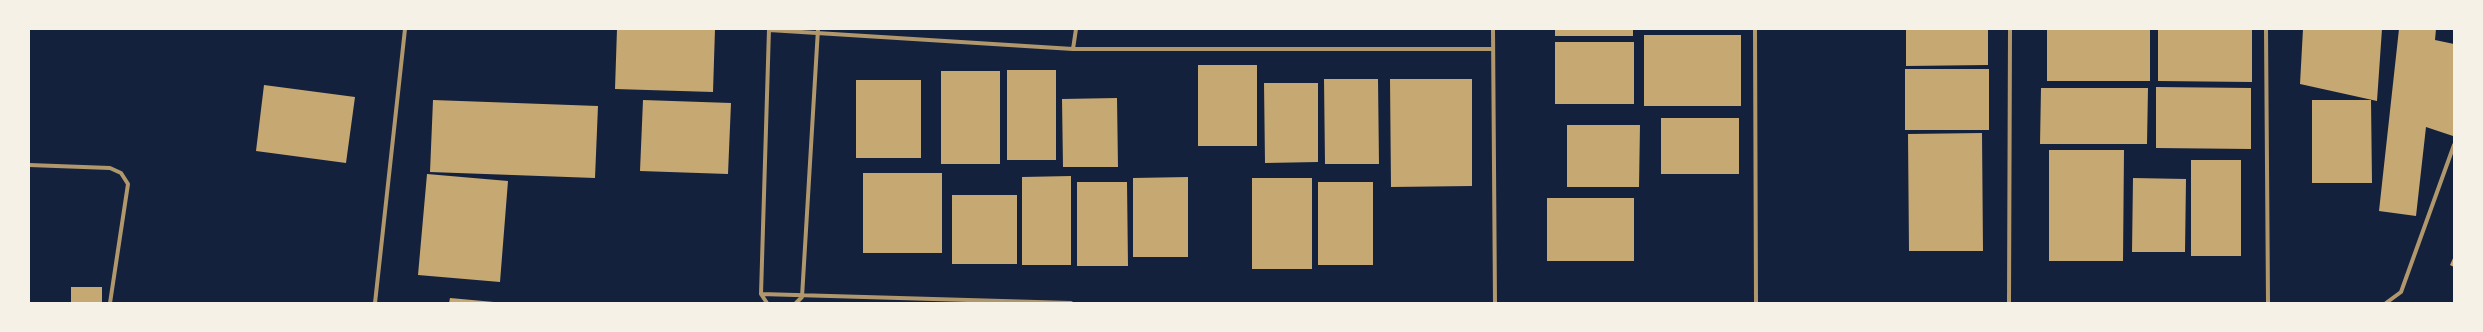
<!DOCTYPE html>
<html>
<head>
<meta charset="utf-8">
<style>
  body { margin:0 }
  #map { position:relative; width:2483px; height:332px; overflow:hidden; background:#14213d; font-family:Literata,serif }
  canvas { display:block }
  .frame { position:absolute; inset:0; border:30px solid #f6f1e7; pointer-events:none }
</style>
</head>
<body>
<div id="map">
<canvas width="2483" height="332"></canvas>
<div class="frame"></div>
</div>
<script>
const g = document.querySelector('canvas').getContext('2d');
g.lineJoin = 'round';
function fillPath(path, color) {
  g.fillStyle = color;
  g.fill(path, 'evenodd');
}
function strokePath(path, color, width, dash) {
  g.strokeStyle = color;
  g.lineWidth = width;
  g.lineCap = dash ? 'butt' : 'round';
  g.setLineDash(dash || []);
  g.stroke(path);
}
const building = new Path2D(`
  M 617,29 L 715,29 L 713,92 L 615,89 Z
  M 1555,29 L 1633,29 L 1633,36 L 1555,36 Z
  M 1906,29 L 1988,29 L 1988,65 L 1906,66 Z
  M 2047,29 L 2150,29 L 2150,81 L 2047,81 Z
  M 2158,29 L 2252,29 L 2252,82 L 2158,81 Z
  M 2303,29 L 2382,29 L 2377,101 L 2300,84 Z
  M 2399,29 L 2436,29 L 2435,40 L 2454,44 L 2454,132 L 2453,136 L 2426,127 L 2416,216 L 2379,211 Z
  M 1644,35 L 1741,35 L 1741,106 L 1644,106 Z
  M 1555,42 L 1634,42 L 1634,104 L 1555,104 Z
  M 1198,65 L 1257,65 L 1257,146 L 1198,146 Z
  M 1905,69 L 1989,69 L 1989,130 L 1905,130 Z
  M 1007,70 L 1056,70 L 1056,160 L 1007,160 Z
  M 941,71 L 1000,71 L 1000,164 L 941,164 Z
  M 1324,79 L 1378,79 L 1379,164 L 1325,164 Z
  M 1390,79 L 1472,79 L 1472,186 L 1391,187 Z
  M 856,80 L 921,80 L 921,158 L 856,158 Z
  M 1264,83 L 1318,83 L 1318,162 L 1265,163 Z
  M 264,85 L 355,97 L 346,163 L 256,151 Z
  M 2156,87 L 2251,88 L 2251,149 L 2156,148 Z
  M 2041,88 L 2148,88 L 2147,144 L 2040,144 Z
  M 1117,98 L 1118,167 L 1063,167 L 1062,99 Z
  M 433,100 L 598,106 L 595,178 L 430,172 Z
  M 643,100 L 731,103 L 728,174 L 640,171 Z
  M 2312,100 L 2371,100 L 2372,183 L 2312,183 Z
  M 1661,118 L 1739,118 L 1739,174 L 1661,174 Z
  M 1567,125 L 1640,125 L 1639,187 L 1567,187 Z
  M 1982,133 L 1983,251 L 1909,251 L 1908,134 Z
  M 2049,150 L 2124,150 L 2123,261 L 2049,261 Z
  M 2191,160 L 2241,160 L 2241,256 L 2191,256 Z
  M 863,173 L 942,173 L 942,253 L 863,253 Z
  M 427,174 L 508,181 L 500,282 L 418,275 Z
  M 1071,176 L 1071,265 L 1022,265 L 1022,177 Z
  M 1188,177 L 1188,257 L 1133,257 L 1133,178 Z
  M 1252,178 L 1312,178 L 1312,269 L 1252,269 Z
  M 2133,178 L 2186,179 L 2185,252 L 2132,252 Z
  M 1077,182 L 1127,182 L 1128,266 L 1077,266 Z
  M 1318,182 L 1373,182 L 1373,265 L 1318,265 Z
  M 952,195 L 1017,195 L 1017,264 L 952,264 Z
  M 1547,198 L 1634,198 L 1634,261 L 1547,261 Z
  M 2454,256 L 2454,267 L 2450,265 Z
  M 71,287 L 102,287 L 102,303 L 71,303 Z
  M 450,298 L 494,302 L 494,303 L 449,303 Z`);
const minor = new Path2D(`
  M 1493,29 L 1495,303
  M 1755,29 L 1756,303
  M 2266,29 L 2268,303
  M 769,30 L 1073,49 L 1493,49
  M 1073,49 L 1076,29
  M 29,165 L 110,168 L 121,173 L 128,184 L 110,303
  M 761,294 L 1071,303
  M 375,303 L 405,29
  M 767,303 L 761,294 L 769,29
  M 796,303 L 802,297 L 818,29
  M 2009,303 L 2010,29
  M 2386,303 L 2401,292 L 2454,145`);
fillPath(building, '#c6a872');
strokePath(minor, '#b1986c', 4);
</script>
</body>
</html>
